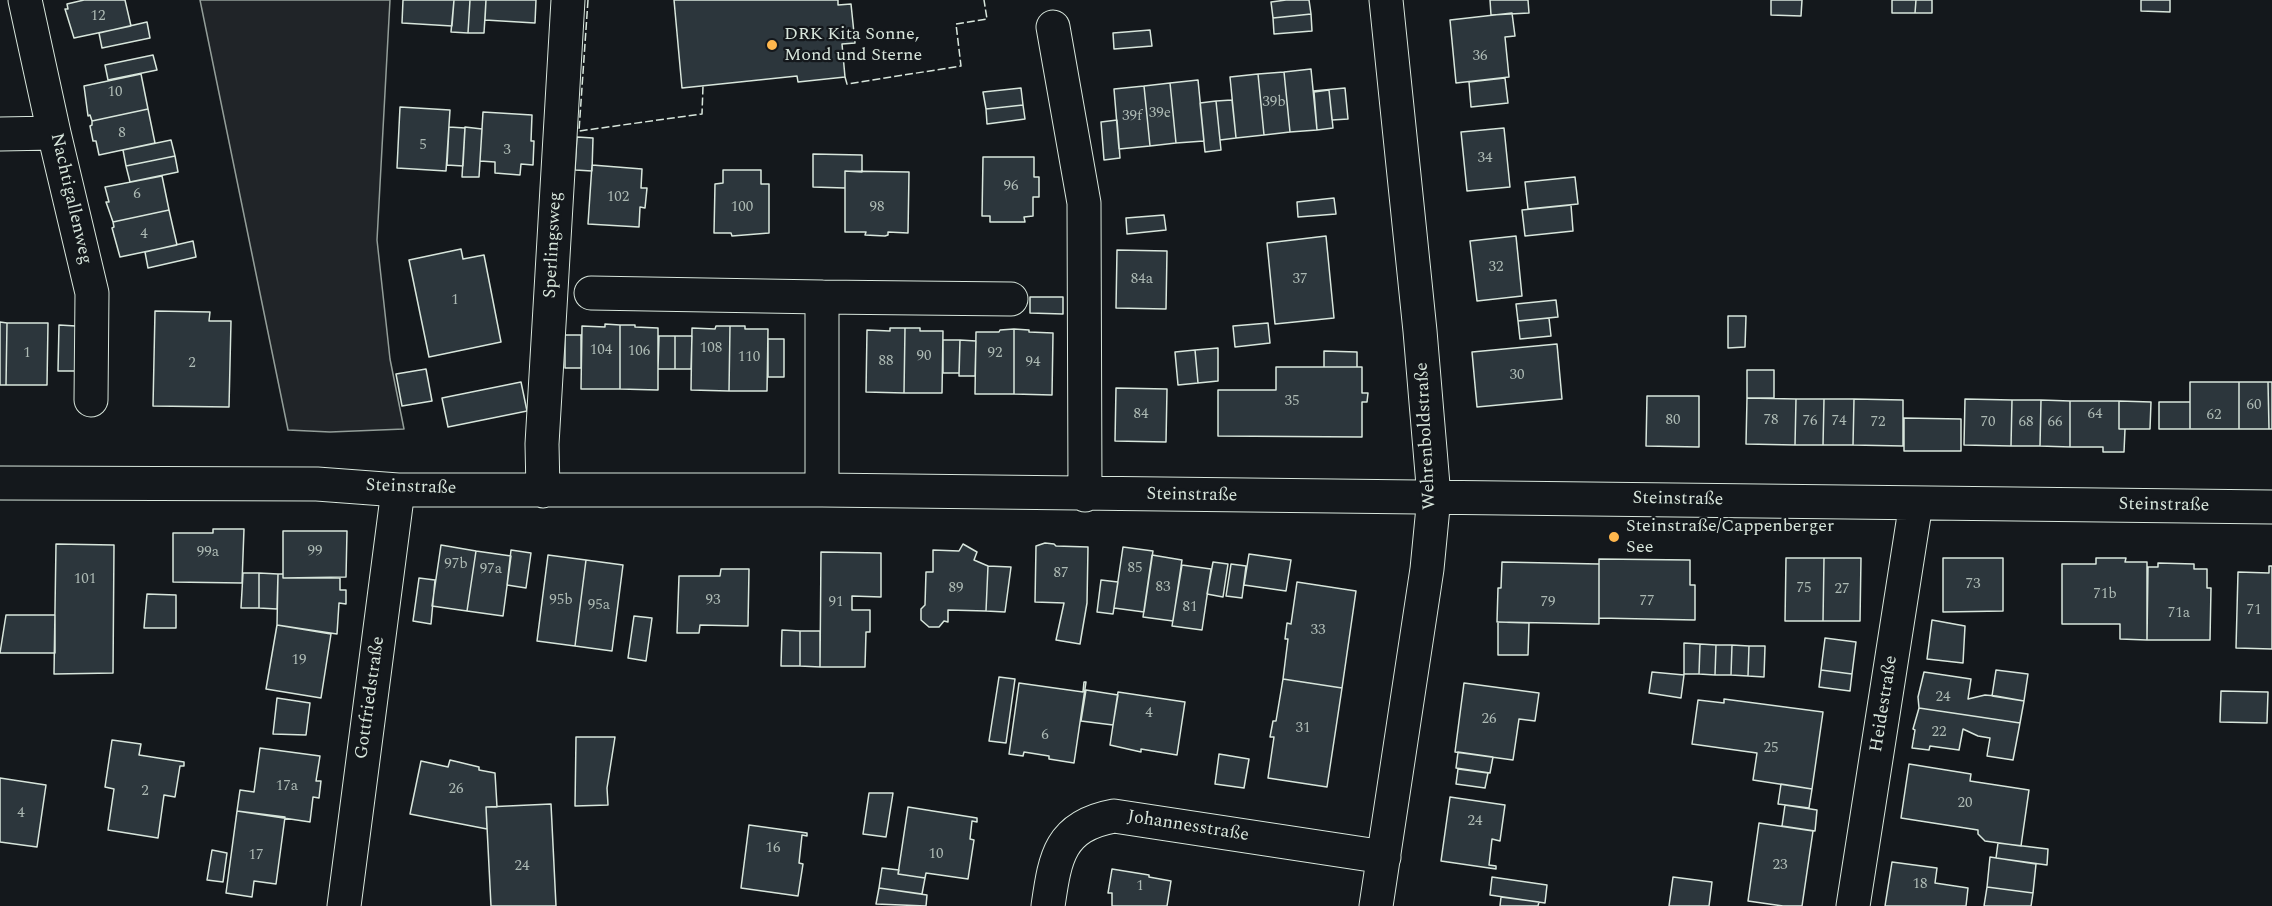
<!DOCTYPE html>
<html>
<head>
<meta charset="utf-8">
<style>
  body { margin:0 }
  canvas { display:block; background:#14181c }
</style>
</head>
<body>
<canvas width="2272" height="906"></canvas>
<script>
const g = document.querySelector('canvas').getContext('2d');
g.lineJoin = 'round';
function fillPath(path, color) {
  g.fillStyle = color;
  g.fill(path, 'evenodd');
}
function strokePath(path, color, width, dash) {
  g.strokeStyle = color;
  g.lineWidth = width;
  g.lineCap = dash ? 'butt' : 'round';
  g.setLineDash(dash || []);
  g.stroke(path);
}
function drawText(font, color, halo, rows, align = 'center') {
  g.font = font + ' Spectral,serif';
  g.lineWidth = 4.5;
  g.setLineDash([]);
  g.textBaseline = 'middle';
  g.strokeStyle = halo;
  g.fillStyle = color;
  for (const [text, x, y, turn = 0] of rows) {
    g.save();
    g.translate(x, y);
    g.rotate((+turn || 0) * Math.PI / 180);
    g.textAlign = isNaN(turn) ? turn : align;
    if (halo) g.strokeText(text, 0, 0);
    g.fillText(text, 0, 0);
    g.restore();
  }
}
const green = new Path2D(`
  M 200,0 L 390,0 L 377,240 L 390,359 L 404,429 L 330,432 L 288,430 Z`);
const building = new Path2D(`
  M 84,0 L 125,0 L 131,26 L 74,38 L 65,9 L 68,9 L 67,4 Z
  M 403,0 L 454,0 L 452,26 L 402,23 Z
  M 454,0 L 470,0 L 468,33 L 451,32 Z
  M 470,0 L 486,0 L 484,33 L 468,33 Z
  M 486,0 L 536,0 L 535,23 L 485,20 Z
  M 674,0 L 838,0 L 838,5 L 851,4 L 855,43 L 842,44 L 845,77 L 798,82 L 797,76 L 682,88 Z
  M 1286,0 L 1309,0 L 1311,14 L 1273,18 L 1271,2 Z
  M 1490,0 L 1528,0 L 1529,13 L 1491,15 Z
  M 1771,0 L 1802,0 L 1801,16 L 1771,15 Z
  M 1892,0 L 1916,0 L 1915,13 L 1892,13 Z
  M 1916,0 L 1932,0 L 1932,13 L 1915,13 Z
  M 2141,0 L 2170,0 L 2170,12 L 2141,11 Z
  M 1512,13 L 1515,36 L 1505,37 L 1509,77 L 1456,83 L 1450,20 Z
  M 1311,14 L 1312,31 L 1274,34 L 1273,18 Z
  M 147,22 L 150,38 L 102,48 L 99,33 Z
  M 1150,30 L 1152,46 L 1114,49 L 1113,33 Z
  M 153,55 L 157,70 L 108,80 L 105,65 Z
  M 1311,69 L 1317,130 L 1290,132 L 1284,72 Z
  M 1284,72 L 1290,132 L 1264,135 L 1258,74 Z
  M 141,74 L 148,109 L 92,121 L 90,115 L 88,116 L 84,86 Z
  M 1258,74 L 1264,135 L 1236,138 L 1230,77 Z
  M 1505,78 L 1508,103 L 1471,107 L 1469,82 Z
  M 1198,80 L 1204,141 L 1176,143 L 1170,83 Z
  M 1170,83 L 1176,143 L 1150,146 L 1144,86 Z
  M 1144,86 L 1150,146 L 1119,149 L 1114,89 Z
  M 1021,88 L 1023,105 L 986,109 L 983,92 Z
  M 1345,88 L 1348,119 L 1332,120 L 1329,90 L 1313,91 Z
  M 1329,90 L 1333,128 L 1317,130 L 1314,92 Z
  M 1232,100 L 1236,138 L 1220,140 L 1216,101 Z
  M 1216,101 L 1221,150 L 1205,152 L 1200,103 Z
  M 1023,105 L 1025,119 L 987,124 L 986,109 Z
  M 400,107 L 450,110 L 446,171 L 397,168 Z
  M 148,109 L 155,143 L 99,155 L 96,141 L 93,141 L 90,126 L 92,125 L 92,121 Z
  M 483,112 L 532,115 L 531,141 L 534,141 L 533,165 L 521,164 L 520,175 L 495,173 L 495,162 L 480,161 Z
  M 1117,120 L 1120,158 L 1104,160 L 1101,122 Z
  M 449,127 L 465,128 L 463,166 L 447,165 Z
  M 465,127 L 482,129 L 479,177 L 462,177 Z
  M 1504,128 L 1510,187 L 1467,191 L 1461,132 Z
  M 577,137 L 593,138 L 592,171 L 575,170 Z
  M 171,140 L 175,156 L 126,166 L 123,150 Z
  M 813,154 L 862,155 L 862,172 L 845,171 L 845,188 L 813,187 Z
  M 175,156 L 178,172 L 130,182 L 126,166 Z
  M 983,157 L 1034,157 L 1034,177 L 1039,177 L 1039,197 L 1033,197 L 1033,216 L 1024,217 L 1025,222 L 990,222 L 990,216 L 982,216 Z
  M 592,165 L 642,169 L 641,188 L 647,188 L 645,208 L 640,207 L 639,227 L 588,224 Z
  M 723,170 L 761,170 L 761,184 L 769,184 L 769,233 L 732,236 L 731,233 L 714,233 L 715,184 L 723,183 Z
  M 845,171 L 909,172 L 908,233 L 888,232 L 888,235 L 885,236 L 865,235 L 866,232 L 845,232 Z
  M 162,176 L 169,210 L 113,222 L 106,202 L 109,202 L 105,187 Z
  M 1575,177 L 1578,204 L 1528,209 L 1525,182 Z
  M 1334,198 L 1336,214 L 1298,217 L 1297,202 Z
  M 1571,205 L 1573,231 L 1525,236 L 1522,210 Z
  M 169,210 L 177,245 L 120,257 L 112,228 L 114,227 L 113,222 Z
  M 1164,215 L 1166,230 L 1127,234 L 1126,218 Z
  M 1326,236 L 1334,318 L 1275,324 L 1267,243 Z
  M 1516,236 L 1522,296 L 1477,301 L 1470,241 Z
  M 193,241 L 196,257 L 148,268 L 145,252 Z
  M 461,249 L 463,259 L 484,255 L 501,342 L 429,357 L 409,260 Z
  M 1117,250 L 1167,251 L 1166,309 L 1116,308 Z
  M 1030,297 L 1063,297 L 1063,314 L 1030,313 Z
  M 1556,300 L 1558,317 L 1518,321 L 1516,304 Z
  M 155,311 L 210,312 L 209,321 L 231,321 L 229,407 L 153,406 Z
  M 1728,316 L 1746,316 L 1745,347 L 1728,348 Z
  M 1549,318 L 1551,336 L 1520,339 L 1518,321 Z
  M 0,322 L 7,323 L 6,385 L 0,385 Z
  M 7,323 L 48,323 L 47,385 L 6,385 Z
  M 1268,323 L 1270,343 L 1235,347 L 1233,326 Z
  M 605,324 L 620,325 L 620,389 L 581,389 L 582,326 L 605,327 Z
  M 59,325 L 76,326 L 75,371 L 58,371 Z
  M 620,325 L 635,325 L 635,327 L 658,328 L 658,390 L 620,389 Z
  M 716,326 L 730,326 L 729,391 L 691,390 L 692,328 L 715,329 Z
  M 730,326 L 745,326 L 745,329 L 768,329 L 767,391 L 729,391 Z
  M 890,328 L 905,328 L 904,393 L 866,392 L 867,330 L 890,331 Z
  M 905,328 L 920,328 L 920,331 L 943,331 L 942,393 L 904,393 Z
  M 1014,329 L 1014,394 L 975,394 L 976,332 L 999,332 L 1000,330 Z
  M 1014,329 L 1029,330 L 1029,332 L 1053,333 L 1052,395 L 1014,394 Z
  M 565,335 L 581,335 L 581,368 L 565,368 Z
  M 659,336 L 675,336 L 675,369 L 658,369 Z
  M 675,336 L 692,336 L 691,369 L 675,369 Z
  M 768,339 L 784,339 L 784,377 L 768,377 Z
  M 943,340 L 960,340 L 959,373 L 943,373 Z
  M 960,340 L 976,341 L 975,376 L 959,376 Z
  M 1557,344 L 1562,399 L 1477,407 L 1472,352 Z
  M 1218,348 L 1218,381 L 1198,383 L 1195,350 Z
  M 1195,350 L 1198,383 L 1178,385 L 1175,352 Z
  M 1324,351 L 1357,352 L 1357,367 L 1324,367 Z
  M 1276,367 L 1362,367 L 1362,393 L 1368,393 L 1367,402 L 1362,402 L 1362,437 L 1218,436 L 1218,390 L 1276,390 Z
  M 426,369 L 432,401 L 402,406 L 396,374 Z
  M 1747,370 L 1774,370 L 1774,398 L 1747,398 Z
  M 521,382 L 527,411 L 448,427 L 442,398 Z
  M 2190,382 L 2239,382 L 2239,429 L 2190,429 Z
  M 2239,382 L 2268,382 L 2269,429 L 2239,429 Z
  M 2268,382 L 2272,382 L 2272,429 L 2269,429 Z
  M 1116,388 L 1167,389 L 1166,442 L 1115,441 Z
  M 1647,396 L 1699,396 L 1699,447 L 1646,446 Z
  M 1747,398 L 1796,399 L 1795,445 L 1746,444 Z
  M 1796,399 L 1824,399 L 1823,445 L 1795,445 Z
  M 1824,399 L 1854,399 L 1853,445 L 1823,445 Z
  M 1854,399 L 1903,400 L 1903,446 L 1853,445 Z
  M 1965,399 L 2012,400 L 2011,446 L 1964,445 Z
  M 2012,400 L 2041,400 L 2040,446 L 2011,446 Z
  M 2041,400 L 2070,401 L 2070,447 L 2040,446 Z
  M 2070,401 L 2119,401 L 2119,429 L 2125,429 L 2124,452 L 2103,452 L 2103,447 L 2070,447 Z
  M 2119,401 L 2151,402 L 2150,429 L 2119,429 Z
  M 2159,402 L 2190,402 L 2190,429 L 2159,429 Z
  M 1904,418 L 1961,419 L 1961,451 L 1904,451 Z
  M 213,529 L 244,529 L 242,583 L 173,582 L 173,533 L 213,533 Z
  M 283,531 L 347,531 L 346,577 L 283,578 Z
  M 1045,543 L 1054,544 L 1056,546 L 1088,547 L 1087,603 L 1080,644 L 1056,640 L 1064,603 L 1035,602 L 1036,546 Z
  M 56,544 L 114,545 L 113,673 L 54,674 Z
  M 963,544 L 977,552 L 974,560 L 988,566 L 986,611 L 948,610 L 948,622 L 944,621 L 939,627 L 929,627 L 921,620 L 921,609 L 925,605 L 926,572 L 933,572 L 933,550 L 959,551 Z
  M 441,545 L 476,551 L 467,611 L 432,606 Z
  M 1123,547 L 1153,551 L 1144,612 L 1114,608 Z
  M 511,550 L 531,553 L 526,588 L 507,585 Z
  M 476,551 L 511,556 L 503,616 L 467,611 Z
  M 821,552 L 881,553 L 881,597 L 852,596 L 852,610 L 870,610 L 870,632 L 866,632 L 865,667 L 820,667 Z
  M 1249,554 L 1291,560 L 1286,591 L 1244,585 Z
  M 548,555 L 586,560 L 575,646 L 537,641 Z
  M 1152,555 L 1182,560 L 1173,621 L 1143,617 Z
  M 1786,558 L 1824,558 L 1823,621 L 1785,621 Z
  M 1824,558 L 1861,558 L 1860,621 L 1823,621 Z
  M 1943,558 L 2003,558 L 2003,611 L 1943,612 Z
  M 2096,558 L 2126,558 L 2125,562 L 2147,562 L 2147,640 L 2120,639 L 2120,624 L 2062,624 L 2062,564 L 2096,564 Z
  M 1599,559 L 1690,560 L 1690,585 L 1695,585 L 1695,620 L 1599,618 Z
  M 586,560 L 623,565 L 612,651 L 575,646 Z
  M 1213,562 L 1228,564 L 1223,597 L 1207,594 Z
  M 1502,562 L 1599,564 L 1599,624 L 1497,622 L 1498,588 L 1501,588 Z
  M 2158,563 L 2194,564 L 2194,569 L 2207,569 L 2207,588 L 2211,588 L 2210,640 L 2147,640 L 2148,567 L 2158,567 Z
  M 1231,564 L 1246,566 L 1242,598 L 1226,596 Z
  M 1182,565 L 1211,569 L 1202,630 L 1172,626 Z
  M 988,566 L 1011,567 L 1005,612 L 986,611 Z
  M 2269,566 L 2272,566 L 2272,649 L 2236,648 L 2238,572 L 2269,573 Z
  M 721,569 L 749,569 L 748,626 L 700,625 L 699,633 L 677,633 L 679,576 L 720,576 Z
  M 243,573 L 259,573 L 259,608 L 241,608 Z
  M 259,573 L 278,574 L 277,609 L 259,608 Z
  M 278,574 L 283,574 L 283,578 L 340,578 L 340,590 L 346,590 L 346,604 L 339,603 L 337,634 L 277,625 Z
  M 419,578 L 435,580 L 431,624 L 413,621 Z
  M 1101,580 L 1118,582 L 1113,614 L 1097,612 Z
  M 1297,582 L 1356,591 L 1342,688 L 1283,679 L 1288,639 L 1285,639 L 1287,623 L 1291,624 Z
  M 147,594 L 176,595 L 176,628 L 144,628 Z
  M 6,615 L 55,615 L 55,653 L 0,653 Z
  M 634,616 L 652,618 L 646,661 L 628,658 Z
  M 1932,620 L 1965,626 L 1963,663 L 1927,659 Z
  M 1498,622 L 1529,623 L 1528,655 L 1498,655 Z
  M 277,625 L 331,634 L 321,698 L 266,689 Z
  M 782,630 L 800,631 L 800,666 L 781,666 Z
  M 800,631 L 820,631 L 820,667 L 800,666 Z
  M 1825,638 L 1856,642 L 1852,674 L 1821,670 Z
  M 1684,643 L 1700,644 L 1699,674 L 1684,674 Z
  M 1700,644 L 1716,645 L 1715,675 L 1699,674 Z
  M 1716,645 L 1732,645 L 1731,675 L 1715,675 Z
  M 1732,645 L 1749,646 L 1748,676 L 1731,675 Z
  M 1749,646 L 1765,646 L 1764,677 L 1748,676 Z
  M 1821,670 L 1852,674 L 1850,691 L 1819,687 Z
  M 1996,670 L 2028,674 L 2024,701 L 1992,696 Z
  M 1652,672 L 1684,675 L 1681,698 L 1649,693 Z
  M 1924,672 L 1971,679 L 1968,699 L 1985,695 L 1996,696 L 2024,701 L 2020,723 L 1919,708 L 1918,697 Z
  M 999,677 L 1015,679 L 1006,743 L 989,741 Z
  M 1283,679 L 1342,688 L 1327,787 L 1268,778 L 1274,737 L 1270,737 L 1273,721 L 1276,721 Z
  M 1084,682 L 1086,682 L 1074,763 L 1049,759 L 1049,756 L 1024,752 L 1023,756 L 1009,754 L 1019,683 L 1083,692 Z
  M 1464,683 L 1539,693 L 1535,721 L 1519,719 L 1513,760 L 1455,752 Z
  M 1086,690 L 1118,695 L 1113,725 L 1081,721 Z
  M 2221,691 L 2268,692 L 2267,723 L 2220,722 Z
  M 1118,692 L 1185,702 L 1177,755 L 1141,749 L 1141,752 L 1110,745 Z
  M 277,698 L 310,703 L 306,735 L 273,734 Z
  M 1724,699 L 1823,712 L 1812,789 L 1753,780 L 1757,753 L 1692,744 L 1698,700 L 1724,703 Z
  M 1919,708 L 2020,723 L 2013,760 L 1987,756 L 1990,738 L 1978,736 L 1963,729 L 1959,750 L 1930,746 L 1929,750 L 1912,748 L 1915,730 L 1913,729 Z
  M 576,737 L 615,737 L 607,788 L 608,805 L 575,806 Z
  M 112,740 L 141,744 L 139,755 L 184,762 L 184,766 L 180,766 L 175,797 L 164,795 L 158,838 L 108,830 L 114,789 L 105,787 Z
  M 260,748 L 320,756 L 316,781 L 321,781 L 319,798 L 313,797 L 310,822 L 237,811 L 240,790 L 254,792 Z
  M 1458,752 L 1493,757 L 1490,773 L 1456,768 Z
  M 1219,754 L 1249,759 L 1244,788 L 1215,784 Z
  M 450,760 L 479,767 L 479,770 L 495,773 L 497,807 L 486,807 L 487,829 L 410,814 L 421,761 L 448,767 Z
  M 1909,764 L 1971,774 L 1970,781 L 2029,790 L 2021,846 L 1985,841 L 1978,834 L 1978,830 L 1901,818 Z
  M 1458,769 L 1488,773 L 1485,788 L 1456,784 Z
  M 0,778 L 46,785 L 37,847 L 0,842 Z
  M 1781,784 L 1812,789 L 1809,808 L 1778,804 Z
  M 869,793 L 893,793 L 886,837 L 863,834 Z
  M 1450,797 L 1505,805 L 1500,841 L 1492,839 L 1489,865 L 1496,866 L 1496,869 L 1441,861 Z
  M 551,804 L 556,906 L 491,906 L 486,807 Z
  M 1785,805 L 1817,810 L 1815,831 L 1782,826 Z
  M 908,807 L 977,818 L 977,822 L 972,821 L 970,839 L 974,840 L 968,879 L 926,873 L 925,878 L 898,874 Z
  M 237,811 L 285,817 L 276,884 L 254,881 L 252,897 L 226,893 Z
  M 1759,823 L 1813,831 L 1802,906 L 1783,906 L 1748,901 Z
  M 749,825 L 807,833 L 807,836 L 802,835 L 799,863 L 803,864 L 798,896 L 741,888 Z
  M 1998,843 L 2048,849 L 2047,865 L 1996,858 Z
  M 212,850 L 227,853 L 223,882 L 207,880 Z
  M 1990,857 L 2036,864 L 2033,893 L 1987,887 Z
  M 1892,862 L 1937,868 L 1935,883 L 1968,888 L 1966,906 L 1885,906 Z
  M 882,868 L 899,870 L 898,874 L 925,878 L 922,894 L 879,888 Z
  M 1112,869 L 1149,875 L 1149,877 L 1171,881 L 1167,906 L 1112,906 L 1112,893 L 1108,893 Z
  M 1492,877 L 1547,885 L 1545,903 L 1490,895 Z
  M 1673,877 L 1712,882 L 1709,906 L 1669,906 Z
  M 1987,887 L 2033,893 L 2031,906 L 1984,906 Z
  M 879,888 L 927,895 L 926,906 L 876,904 Z
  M 1501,897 L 1539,902 L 1538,906 L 1500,906 Z`);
const minor = new Path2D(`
  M 25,0 L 54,133 L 92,293 L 91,400
  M 1053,27 L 1084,203 L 1085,495
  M 0,134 L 54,133
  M 591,293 L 822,297 L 822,490
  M 822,297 L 1011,299
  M 0,483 L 317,484 L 398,490 L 822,490 L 2272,507
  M 543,491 L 542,444 L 568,0
  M 344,906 L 398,490
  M 1048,906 C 1055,858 1059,826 1114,816 L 1384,857
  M 1376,906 L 1427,569 L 1434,497 L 1420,331 L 1386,0
  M 1853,906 L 1916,503`);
const fence = new Path2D(`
  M 588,0 L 579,131 L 702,114 L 703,86
  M 845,77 L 847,84 L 961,66 L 956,24 L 987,19 L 984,0`);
const markers = [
  [772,45,6,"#ffb74d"],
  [1614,537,6,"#ffb74d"]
];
const numberNames = [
  ["12",98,17],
  ["36",1480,57],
  ["10",115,93],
  ["39b",1274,103],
  ["39e",1160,114],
  ["39f",1132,117],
  ["8",122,134],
  ["5",423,146],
  ["3",507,151],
  ["34",1485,159],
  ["96",1011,187],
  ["6",137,195],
  ["102",618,198],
  ["100",742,208],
  ["98",877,208],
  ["4",144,235],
  ["32",1496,268],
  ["84a",1142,280],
  ["37",1300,280],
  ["1",455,301],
  ["108",711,349],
  ["104",601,351],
  ["106",639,352],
  ["1",27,354],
  ["92",995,354],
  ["90",924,357],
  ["110",749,358],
  ["88",886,362],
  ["94",1033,363],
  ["2",192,364],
  ["30",1517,376],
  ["35",1292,402],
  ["60",2254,406],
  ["84",1141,415],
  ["64",2095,415],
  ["62",2214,416],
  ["80",1673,421],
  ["78",1771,421],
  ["76",1810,422],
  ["74",1839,422],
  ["72",1878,423],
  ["70",1988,423],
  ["68",2026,423],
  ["66",2055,423],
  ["99",315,552],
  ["99a",208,553],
  ["97b",456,565],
  ["85",1135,569],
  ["97a",491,570],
  ["87",1061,574],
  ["101",85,580],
  ["73",1973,585],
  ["83",1163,588],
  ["89",956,589],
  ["75",1804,589],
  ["27",1842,590],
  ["71b",2105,595],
  ["95b",561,601],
  ["93",713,601],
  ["77",1647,602],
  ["91",836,603],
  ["79",1548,603],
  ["95a",599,606],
  ["81",1190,608],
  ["71",2254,611],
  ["71a",2179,614],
  ["33",1318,631],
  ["19",299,661],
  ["24",1943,698],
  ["4",1149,714],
  ["26",1489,720],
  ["31",1303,729],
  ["22",1939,733],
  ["6",1045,736],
  ["25",1771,749],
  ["17a",287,787],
  ["26",456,790],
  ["2",145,792],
  ["20",1965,804],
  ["4",21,814],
  ["24",1475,822],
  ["16",773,849],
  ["10",936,855],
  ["17",256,856],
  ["23",1780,866],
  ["24",522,867],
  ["18",1920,885],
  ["1",1140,887]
];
const poiNames = [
  ["DRK Kita Sonne,",784,35],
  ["Mond und Sterne",784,56],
  ["Steinstraße/Cappenberger",1626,527],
  ["See",1626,548]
];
const streetNames = [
  ["Nachtigallenweg",70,199,77],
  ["Sperlingsweg",554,245,-87],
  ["Wehrenboldstraße",1427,436,-93],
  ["Steinstraße",411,488,2],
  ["Steinstraße",1192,496,1],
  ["Steinstraße",1678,500,1],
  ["Steinstraße",2164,506,1],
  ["Gottfriedstraße",371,698,-82],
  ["Heidestraße",1885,704,-81],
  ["Johannesstraße",1188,827,9]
];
fillPath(green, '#202428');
strokePath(green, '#939e99', 1.5);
fillPath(building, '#2c363c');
strokePath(building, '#d8e6dc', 1.5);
strokePath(minor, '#d8e6dc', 35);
strokePath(minor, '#14181c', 33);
strokePath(fence, '#d8e6dc', 1.5, [8, 3]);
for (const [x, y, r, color] of markers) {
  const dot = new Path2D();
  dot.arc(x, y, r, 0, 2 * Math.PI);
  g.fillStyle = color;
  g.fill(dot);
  strokePath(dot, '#14181c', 2);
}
drawText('15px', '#adbab4', null, numberNames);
drawText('18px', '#d8e6dc', '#14181c', poiNames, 'left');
drawText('18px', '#d8e6dc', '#14181c', streetNames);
</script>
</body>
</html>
